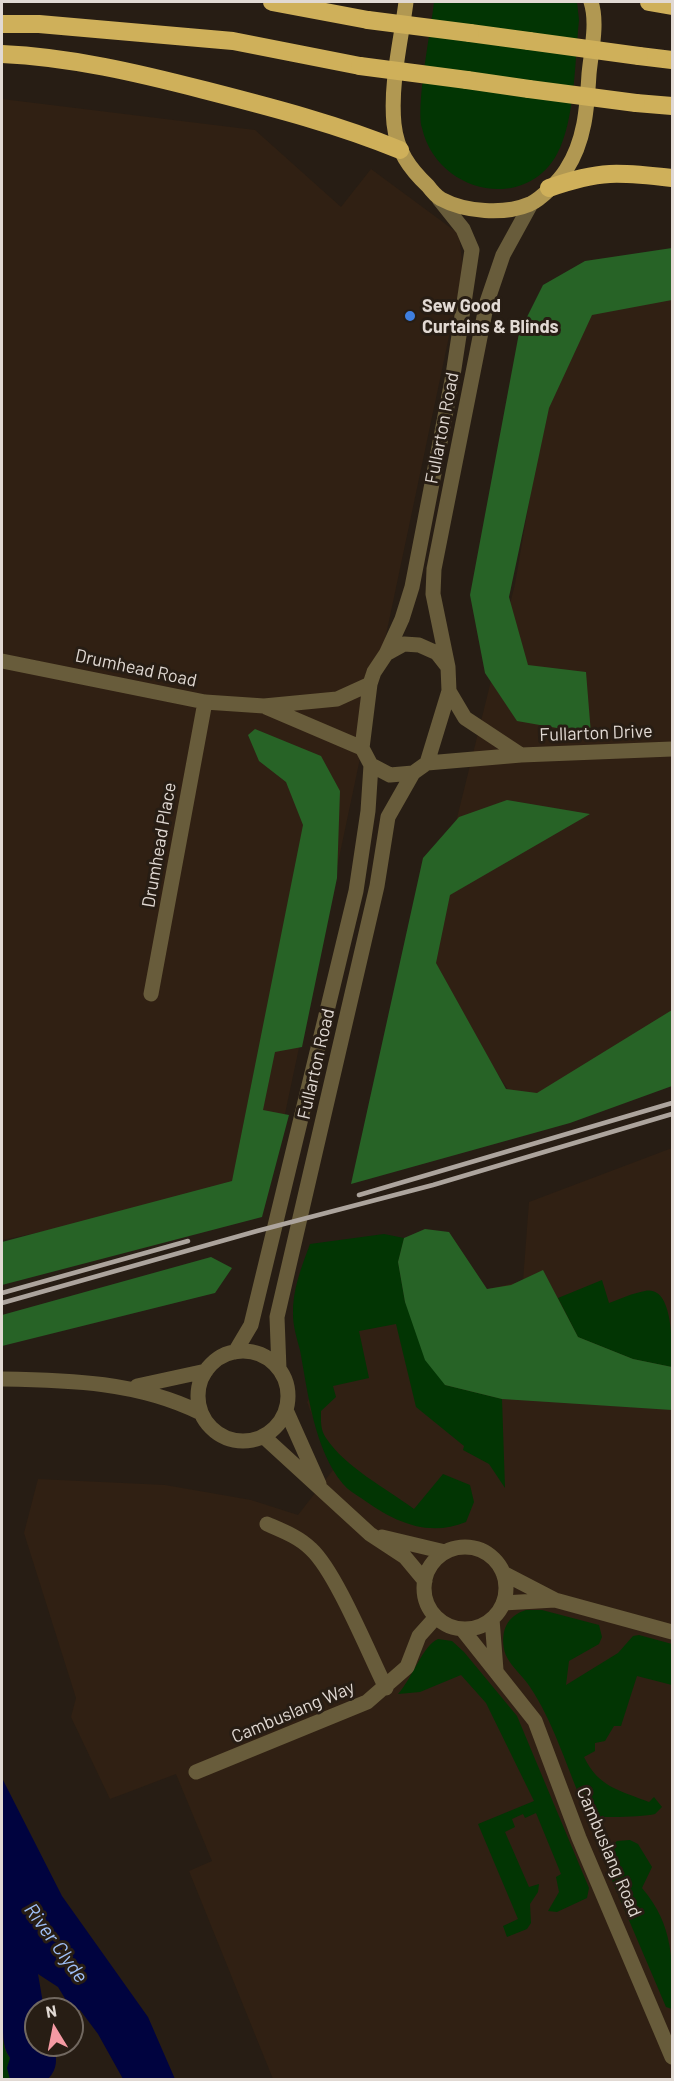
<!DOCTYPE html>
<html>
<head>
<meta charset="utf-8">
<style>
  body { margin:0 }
  #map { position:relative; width:674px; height:2081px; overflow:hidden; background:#271d14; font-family:Barlow,sans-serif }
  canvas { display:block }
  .frame { position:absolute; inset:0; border:3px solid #e1d9d3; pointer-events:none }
  .north { position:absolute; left:24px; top:1997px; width:60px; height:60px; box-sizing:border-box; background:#271d14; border:2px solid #716860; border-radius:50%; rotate:350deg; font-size:16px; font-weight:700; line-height:24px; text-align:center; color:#e1d9d3 }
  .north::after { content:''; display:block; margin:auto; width:21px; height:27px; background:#f49aa3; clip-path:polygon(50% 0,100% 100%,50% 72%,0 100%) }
</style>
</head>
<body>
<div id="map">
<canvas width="674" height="2081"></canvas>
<div class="frame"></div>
<div class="north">N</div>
</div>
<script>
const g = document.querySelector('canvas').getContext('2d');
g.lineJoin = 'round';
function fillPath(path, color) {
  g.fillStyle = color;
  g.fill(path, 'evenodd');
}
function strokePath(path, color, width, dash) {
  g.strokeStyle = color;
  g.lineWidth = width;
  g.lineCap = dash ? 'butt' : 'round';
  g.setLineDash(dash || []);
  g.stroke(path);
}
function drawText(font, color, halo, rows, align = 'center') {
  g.font = font + ' Barlow,sans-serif';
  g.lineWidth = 6;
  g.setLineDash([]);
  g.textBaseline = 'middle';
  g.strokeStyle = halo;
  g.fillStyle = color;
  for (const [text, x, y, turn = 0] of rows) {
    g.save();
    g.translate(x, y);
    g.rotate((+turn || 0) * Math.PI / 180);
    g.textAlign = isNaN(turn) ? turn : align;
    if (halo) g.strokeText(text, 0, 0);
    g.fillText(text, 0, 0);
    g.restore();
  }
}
const built = new Path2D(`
  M 2,99 L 255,130 L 341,207 L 371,169 L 459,234 L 463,270 L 270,1185 L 2,1240 Z
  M 672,266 L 672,1068 L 530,1123 L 422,959 L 515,584 L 558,332 Z
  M 672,1148 L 672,2079 L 273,2079 L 189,1871 L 212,1861 L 176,1774 L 110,1799 L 71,1717 L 76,1698 L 24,1533 L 38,1479 L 165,1485 L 251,1500 L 298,1515 L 333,1470 L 307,1402 L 327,1371 L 350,1321 L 523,1281 L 529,1202 Z`);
const green = new Path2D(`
  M 434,2 L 577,2 L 579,20 C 575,58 575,122 557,154 C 525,213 437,193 422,128 C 416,104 431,30 434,2 Z
  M 384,1234 L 404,1238 L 398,1262 L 405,1302 L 445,1385 L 502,1399 L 505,1488 L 489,1464 L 463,1450 L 464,1446 L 416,1407 L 396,1324 L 359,1331 L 369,1378 L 333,1386 L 336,1397 L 321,1411 C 321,1421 320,1429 326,1438 C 346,1468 386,1488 414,1509 L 443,1474 L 470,1485 L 474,1502 L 466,1522 C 427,1538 393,1521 361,1498 C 355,1494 348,1490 343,1484 C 314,1449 308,1393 300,1350 C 297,1339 293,1326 293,1315 C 292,1290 302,1266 310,1244 Z
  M 602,1280 L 609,1303 C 620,1299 633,1293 645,1291 C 674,1285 672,1346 672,1367 L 633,1359 L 578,1337 L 558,1298 Z
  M 526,1610 L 542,1610 L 599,1625 L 602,1637 L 599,1644 L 569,1661 L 566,1685 L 618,1653 L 633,1636 L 639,1635 L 672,1644 L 672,1685 L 637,1676 L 621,1726 L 614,1726 L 605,1741 L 595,1743 L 595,1751 L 584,1757 C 598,1787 621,1791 649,1802 L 654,1797 L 662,1807 L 655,1814 C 643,1817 604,1818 591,1816 L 583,1804 C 566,1765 553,1721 530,1687 C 522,1674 507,1664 504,1649 C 501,1630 507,1616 526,1610 Z
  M 438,1639 L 452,1641 L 464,1652 L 517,1716 L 589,1888 L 587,1898 L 557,1912 L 548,1911 L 559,1892 L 556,1877 L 561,1874 L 536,1813 L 525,1818 L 523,1814 L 512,1819 L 515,1827 L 505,1832 L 529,1887 L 539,1884 L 538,1892 L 530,1904 L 531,1923 L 527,1929 L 507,1937 L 503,1926 L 518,1919 L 478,1824 L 534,1801 L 486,1703 L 461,1675 L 420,1692 L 398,1694 C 412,1679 423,1645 438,1639 Z
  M 630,1840 L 638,1844 L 652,1867 L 642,1888 C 674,1925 673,1962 672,2009 L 666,2007 L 608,1871 C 606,1857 606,1851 617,1841 Z
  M 2,2015 C 4,2030 0,2046 10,2058 L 7,2068 L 10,2079 L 2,2079 Z`);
const forest = new Path2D(`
  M 672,248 L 672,300 L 592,315 L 549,408 L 509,597 L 528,665 L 586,672 L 591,734 L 517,721 L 485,673 L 470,595 L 519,333 L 543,285 L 585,261 Z
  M 255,729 L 321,756 L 340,791 L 337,878 L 302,1047 L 275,1052 L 263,1110 L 289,1115 L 262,1217 L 2,1285 L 2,1242 L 232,1181 L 303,825 L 286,782 L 259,761 L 248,735 Z
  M 507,800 L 590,814 L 450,895 L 436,963 L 506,1089 L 537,1093 L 672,1010 L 672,1086 L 570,1123 L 351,1184 L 423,858 L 459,817 Z
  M 425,1229 L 449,1232 L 487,1289 L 511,1285 L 543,1270 L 578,1337 L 633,1359 L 672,1367 L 672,1410 L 502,1399 L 445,1385 L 425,1360 L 405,1302 L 398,1262 L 404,1238 Z
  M 211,1257 L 232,1268 L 215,1293 L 2,1346 L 2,1315 Z`);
const water = new Path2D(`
  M 2,1778 L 62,1896 L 148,2017 L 175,2079 L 123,2079 L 98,2034 L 80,2010 L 72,2010 L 58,1987 L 38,1974 L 44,2009 L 36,2009 L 36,2045 L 54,2045 C 57,2058 58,2069 48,2079 L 10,2079 L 7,2068 L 10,2058 C 1,2045 4,2030 2,2015 Z`);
const minor = new Path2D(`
  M 404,644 L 419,645 L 437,653 L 448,667 L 449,691 L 427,763 L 413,773 L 390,775 L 371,765 L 362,748 L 370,684 L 374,672 L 386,654 Z
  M 386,654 L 402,619 L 412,587 L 453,375 L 472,250 L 463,229 L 439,199
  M 2,661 L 205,702 L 264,706 L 337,699 L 370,684
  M 448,667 L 433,594 L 434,569 L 487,302 L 503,255 L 531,204
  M 449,691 L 465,718 L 521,755
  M 266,707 L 362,748
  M 427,763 L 521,755 L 672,749
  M 151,994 L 205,702
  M198 1396a45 45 0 1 1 90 0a45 45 0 1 1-90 0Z
  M 235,1352 L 251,1325 L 356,891 L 368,811 L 371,765
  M 279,1369 L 277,1317 L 377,886 L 388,817 L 413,773
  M 2,1379 C 70,1380 139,1382 201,1413
  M 137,1386 L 206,1371
  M 286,1410 L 319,1484
  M 263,1436 L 370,1534 L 405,1557 L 425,1581
  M 267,1524 C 283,1531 299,1537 311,1549 C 336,1572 369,1654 386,1688
  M 382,1537 L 445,1552
  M424 1588a41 41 0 1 1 82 0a41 41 0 1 1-82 0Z
  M 503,1573 L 555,1600 L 672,1632
  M 503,1603 L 555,1600
  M 492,1619 L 496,1670
  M 462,1629 L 535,1721 L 579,1838 L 672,2057
  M 196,1772 L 367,1702 L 407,1667 L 419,1636 L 436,1617`);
const major = new Path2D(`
  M 406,2 C 401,41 390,84 394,124 C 397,151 409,168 428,186 C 431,190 436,196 441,199 C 465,212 504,215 530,204 C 541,199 559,181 566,170 C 585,141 587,108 589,74 C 591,52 598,23 591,2`);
const highway = new Path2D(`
  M 272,2 L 368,20
  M 649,2 L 672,6
  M 2,24 L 39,24 L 233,41 L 360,66
  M 470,33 L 529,41
  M 2,54 C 70,57 138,73 204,90 C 270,107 337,124 400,150
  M 639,56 L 672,60
  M 467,80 L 529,89
  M 636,103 L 672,106
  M 549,188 C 600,170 619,172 672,178`);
const rail = new Path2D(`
  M 359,1195 L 672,1103
  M 2,1293 L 188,1241
  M 2,1303 L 257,1231 L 433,1185 L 672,1114`);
const highwayBridge = new Path2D(`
  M 368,20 L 470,33
  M 529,41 L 639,56
  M 360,66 L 467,80
  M 529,89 L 636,103`);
const markers = [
  [410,316,6,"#3f7fe0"]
];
const poiNames = [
  ["Sew Good",422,306],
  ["Curtains & Blinds",422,327]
];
const streetNames = [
  ["Fullarton Road",442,428,-79],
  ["Drumhead Road",136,668,12],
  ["Fullarton Drive",596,733,-2],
  ["Drumhead Place",159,845,-80],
  ["Fullarton Road",316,1064,-77],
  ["Cambuslang Way",293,1712,-23],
  ["Cambuslang Road",609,1852,67]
];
const waterNames = [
  ["River Clyde",56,1943,54]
];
fillPath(built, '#302013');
fillPath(green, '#023503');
fillPath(forest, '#276326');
fillPath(water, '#00033f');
strokePath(minor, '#685c3b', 15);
strokePath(major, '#b19852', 15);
strokePath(highway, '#cfb05a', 18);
strokePath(rail, '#aca49d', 4.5);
strokePath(highwayBridge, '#cfb05a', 18);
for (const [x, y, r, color] of markers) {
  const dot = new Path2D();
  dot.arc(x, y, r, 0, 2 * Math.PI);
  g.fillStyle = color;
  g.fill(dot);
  strokePath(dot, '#271d14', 2);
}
drawText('bold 18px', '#e1d9d3', '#271d14', poiNames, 'left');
drawText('18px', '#e1d9d3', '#271d14', streetNames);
drawText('italic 20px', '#9fbff6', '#271d14', waterNames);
</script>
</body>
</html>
